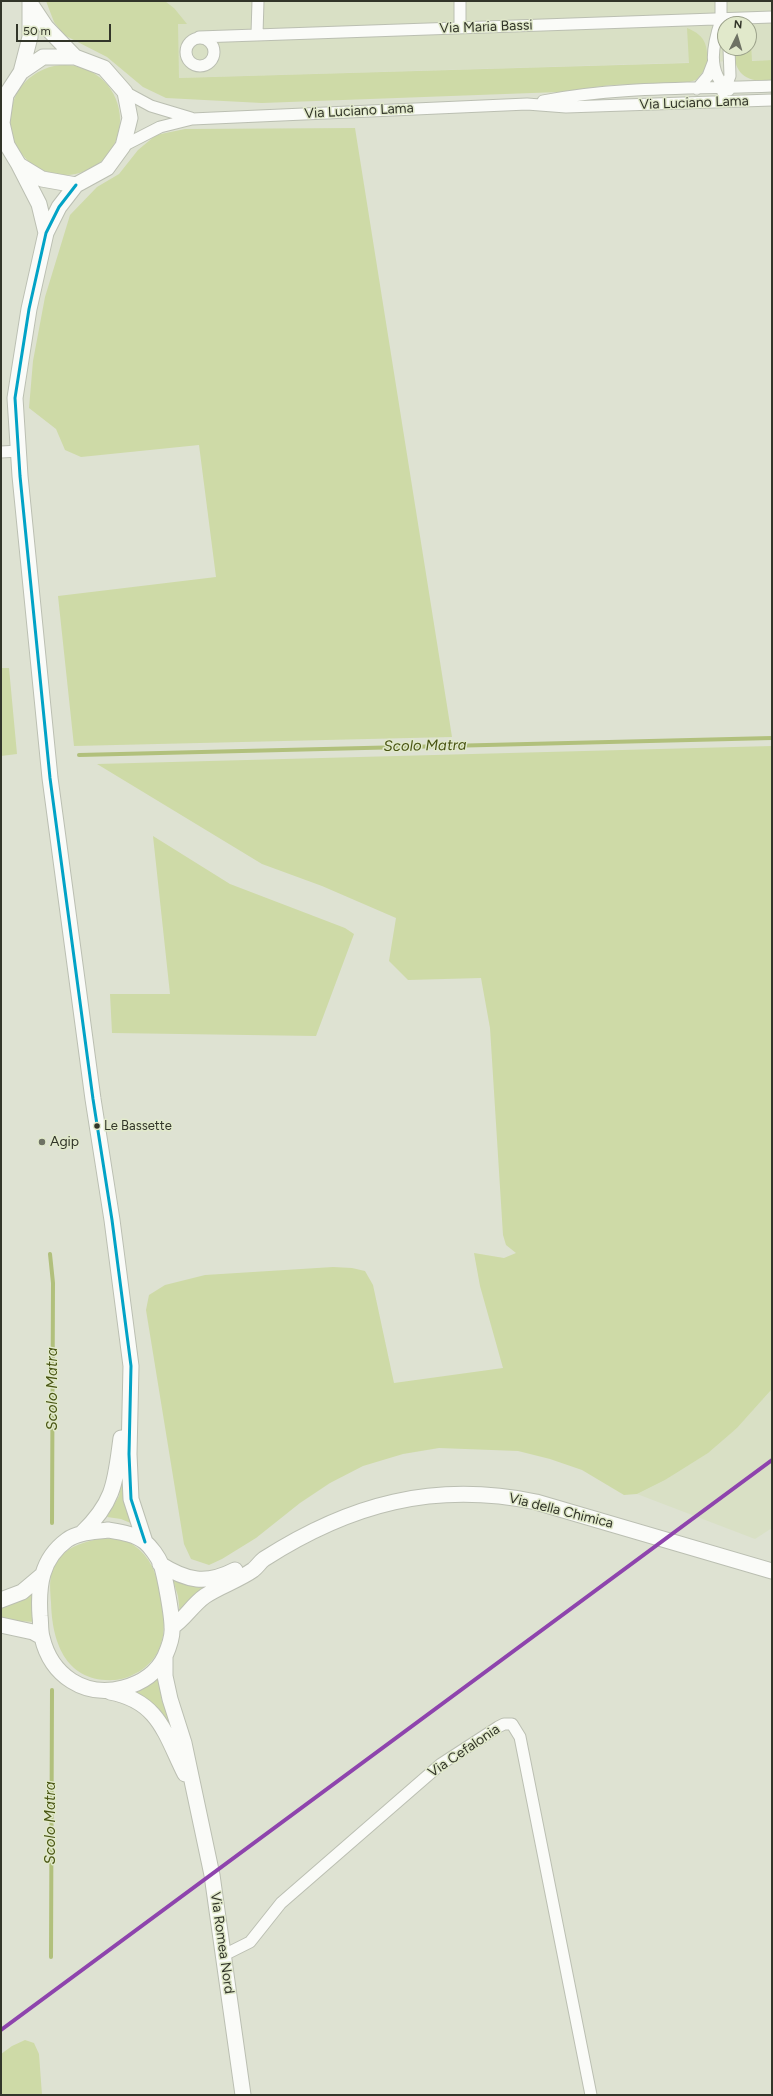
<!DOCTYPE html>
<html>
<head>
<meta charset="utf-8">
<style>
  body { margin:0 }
  #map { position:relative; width:773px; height:2096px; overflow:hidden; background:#dee2d2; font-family:Figtree,sans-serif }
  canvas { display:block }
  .frame { position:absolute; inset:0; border:2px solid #323529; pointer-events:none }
  .north { position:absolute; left:717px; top:16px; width:40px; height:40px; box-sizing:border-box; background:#e1e9cb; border:1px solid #9ba18a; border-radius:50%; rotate:5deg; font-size:11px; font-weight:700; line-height:16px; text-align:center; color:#323529 }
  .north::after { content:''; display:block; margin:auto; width:14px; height:18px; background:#6e7264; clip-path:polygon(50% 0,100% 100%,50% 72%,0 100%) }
  .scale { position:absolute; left:16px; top:24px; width:95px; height:18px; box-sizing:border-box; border:2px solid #323529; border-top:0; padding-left:5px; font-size:12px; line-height:14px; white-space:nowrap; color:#323529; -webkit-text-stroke:3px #e1e9cb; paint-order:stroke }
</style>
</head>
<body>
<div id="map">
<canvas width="773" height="2096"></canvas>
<div class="frame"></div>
<div class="north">N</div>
<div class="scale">50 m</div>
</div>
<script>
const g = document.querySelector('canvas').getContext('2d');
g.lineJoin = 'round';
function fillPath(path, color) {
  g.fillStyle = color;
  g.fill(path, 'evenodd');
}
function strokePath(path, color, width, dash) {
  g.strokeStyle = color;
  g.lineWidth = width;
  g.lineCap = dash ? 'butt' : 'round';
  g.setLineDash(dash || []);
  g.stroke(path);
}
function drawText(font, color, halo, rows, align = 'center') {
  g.font = font + ' Figtree,sans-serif';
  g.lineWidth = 3;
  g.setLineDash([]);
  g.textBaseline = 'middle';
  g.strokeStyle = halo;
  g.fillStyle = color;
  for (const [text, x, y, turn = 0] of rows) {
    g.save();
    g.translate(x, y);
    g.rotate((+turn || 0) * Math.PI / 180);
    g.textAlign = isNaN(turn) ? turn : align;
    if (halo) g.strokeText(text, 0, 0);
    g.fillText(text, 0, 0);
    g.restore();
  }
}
const built = new Path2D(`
  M 165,1 L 772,1 L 772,60 L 179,78 L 174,8 ZM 725,24 L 749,24 L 749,48 L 725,48 Z
  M 772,1389 L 772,1528 L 755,1539 L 637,1494 L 665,1480 L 737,1428 Z`);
const green = new Path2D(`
  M 46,1 L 165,1 L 174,8 L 187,24 L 178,24 L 179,78 L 689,63 L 687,28 C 707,36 708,47 707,67 L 696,80 L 686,83 L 611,85 L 559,92 L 262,103 L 166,98 L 143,87 L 107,57 L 64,35 L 54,22 Z
  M 750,26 L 752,61 L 772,60 L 772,81 C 745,82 735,75 733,48 L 749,48 Z
  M10 120a55 55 0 1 1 110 0a55 55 0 1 1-110 0Z
  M 355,128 L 452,737 L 74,746 L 58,596 L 216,577 L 199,445 L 81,457 L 65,450 L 56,429 L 29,408 L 33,361 L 45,297 L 70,215 L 97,187 L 119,174 L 138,150 L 156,135 L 185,129 Z
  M 1,668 L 9,668 L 17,754 L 1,756 Z
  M 772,746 L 772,1389 L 737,1428 L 708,1453 L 665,1480 L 637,1494 L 624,1495 L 582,1470 L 550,1459 L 518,1451 L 439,1448 L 403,1454 L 363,1466 L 330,1483 L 300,1503 L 256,1538 L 222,1559 L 209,1565 L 191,1559 L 184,1544 L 146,1310 L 149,1295 L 165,1285 L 205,1275 L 333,1267 L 352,1268 L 365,1271 L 373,1285 L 394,1383 L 503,1368 L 480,1286 L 474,1253 L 504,1258 L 516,1253 L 506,1245 L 503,1235 L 490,1028 L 481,978 L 408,980 L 389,961 L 396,918 L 322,886 L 262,864 L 97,764 Z
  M 153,836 L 230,884 L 345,928 L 354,934 L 316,1036 L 112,1033 L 110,994 L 170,994 Z
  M 125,1468 L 133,1524 L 121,1519 L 107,1517 L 119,1496 Z
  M 102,1538 C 113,1539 127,1539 136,1547 C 152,1559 157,1576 160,1594 C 166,1622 168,1650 143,1669 C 134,1675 125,1679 115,1680 C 66,1683 52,1643 51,1602 C 50,1586 48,1572 59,1559 C 69,1545 86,1542 102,1538 Z
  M 172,1577 L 213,1586 L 180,1615 L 178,1596 Z
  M 31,1587 L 35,1622 L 1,1620 L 1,1604 Z
  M 158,1676 L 162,1701 L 178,1742 L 159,1709 L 132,1693 Z
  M 25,2040 L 34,2043 L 39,2054 L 42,2095 L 1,2095 L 1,2054 L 12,2046 Z`);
const stream = new Path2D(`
  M 79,755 L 772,738
  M 50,1254 L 53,1283 L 52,1523
  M 51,1957 L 52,1690`);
const street = new Path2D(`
  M 721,1 L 721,20 L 725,32
  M 721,20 C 713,44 706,73 729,90
  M 460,28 L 460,1
  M 257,34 L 258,1
  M 199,37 L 772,17
  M186 52a14 14 0 1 1 28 0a14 14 0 1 1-28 0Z
  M 697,89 L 708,76 L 713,63
  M 125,92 L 151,106 L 191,118
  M 723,93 L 730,76 L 729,48
  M 543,101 C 618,86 696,89 772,86
  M 123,146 L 160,127 L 192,119 L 527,104 L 566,107 L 772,100
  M 1,452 L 19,451
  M 224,1955 L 250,1942 L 281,1903 L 441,1764 L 498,1727 L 504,1724 L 512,1724 L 520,1737 L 591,2095`);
const secondary = new Path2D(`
  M 30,3 L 46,27 L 75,57
  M 43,57 L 75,57 L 104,68 L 125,92 L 130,118 L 123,146 L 107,168 L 76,185 L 42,179 L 19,165 L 7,145 L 2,123 L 6,95 L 21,72 Z
  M 21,72 L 30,37 L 30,1
  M 19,165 L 39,204 L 46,233
  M 76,185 L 59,207 L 46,233 L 29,309 L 15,398 L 20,476 L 50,778 L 93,1099 L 112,1220 L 131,1366 L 129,1454 L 131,1499 L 145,1542
  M 108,1530 C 120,1532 135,1534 145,1542 C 151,1547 158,1557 161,1564 C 165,1576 172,1615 172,1627 C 173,1637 169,1647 165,1656 C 157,1673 142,1683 123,1688 C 85,1698 51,1676 42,1637 C 40,1630 41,1622 40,1616 C 38,1586 41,1559 67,1540 C 78,1532 94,1532 108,1530 Z
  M 82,1533 C 115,1501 115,1482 121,1438
  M 160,1564 C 187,1581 206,1585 235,1570
  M 1,1600 L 22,1592 L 41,1576
  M 1,1625 L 33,1632 L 42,1637
  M 172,1627 C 184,1620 192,1605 205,1596 C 220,1586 239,1580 253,1570 C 257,1567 260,1562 264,1559 C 350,1504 434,1481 536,1502 L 772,1571
  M 165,1657 L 165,1676 L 170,1699 L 184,1743 L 212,1875 L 243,2095
  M 110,1692 C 159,1701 165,1734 185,1774`);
const bus1 = new Path2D(`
  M 76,185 L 59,207 L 46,233 L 29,309 L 15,398 L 20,476 L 50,778 L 93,1099 L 112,1220 L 131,1366 L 129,1454 L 131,1499 L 145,1542`);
const rail1 = new Path2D(`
  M 1,2030 L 772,1460`);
const markers = [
  [97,1126,3.5,"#323529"],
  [42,1142,4,"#6e7264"]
];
const busNames = [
  ["Le Bassette",104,1126]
];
const streetNames = [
  ["Via Maria Bassi",486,27,-2],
  ["Via Luciano Lama",694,103,-2],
  ["Via Luciano Lama",359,111,-3],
  ["Via della Chimica",561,1511,14],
  ["Via Cefalonia",464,1751,-34],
  ["Via Romea Nord",222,1943,82]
];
const poiNames = [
  ["Agip",50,1142]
];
const waterNames = [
  ["Scolo Matra",425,746,-1],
  ["Scolo Matra",53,1389,-90],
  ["Scolo Matra",51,1823,-90]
];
fillPath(built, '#d9e0c5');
fillPath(green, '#cedaa7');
strokePath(stream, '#b1c07c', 4);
strokePath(street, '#bbbfb2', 13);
strokePath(secondary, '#bbbfb2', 17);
strokePath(street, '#fafbf8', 11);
strokePath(secondary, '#fafbf8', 15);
strokePath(bus1, '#02a3c6', 3);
strokePath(rail1, '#8e44ad', 4);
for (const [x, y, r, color] of markers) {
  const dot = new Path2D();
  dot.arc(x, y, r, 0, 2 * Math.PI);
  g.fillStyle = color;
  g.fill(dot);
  strokePath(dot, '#e1e9cb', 1.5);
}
drawText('13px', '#323529', '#e1e9cb', busNames, 'left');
drawText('14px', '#323529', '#e1e9cb', streetNames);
drawText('14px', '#323529', '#e1e9cb', poiNames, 'left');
drawText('italic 15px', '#485412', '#e1e9cb', waterNames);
</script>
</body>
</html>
